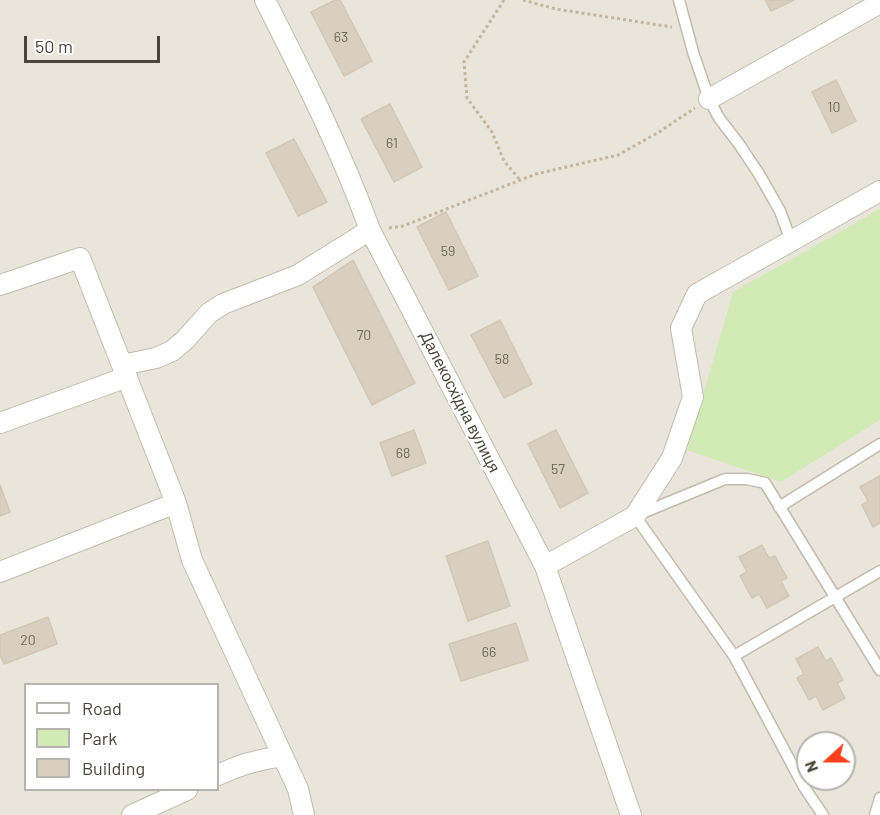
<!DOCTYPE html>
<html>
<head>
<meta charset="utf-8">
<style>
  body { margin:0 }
  #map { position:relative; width:880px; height:815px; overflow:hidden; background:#f6f3ec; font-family:Barlow,sans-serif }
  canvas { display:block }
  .legend { position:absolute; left:24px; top:683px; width:195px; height:108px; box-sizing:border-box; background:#fff; border:2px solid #b7b4b0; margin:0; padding:8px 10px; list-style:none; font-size:18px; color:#4b4439 }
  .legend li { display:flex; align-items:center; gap:12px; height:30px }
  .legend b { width:30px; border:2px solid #b7b4b0 }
  .north { position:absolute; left:796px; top:731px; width:60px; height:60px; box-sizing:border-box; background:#fff; border:2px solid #b7b4b0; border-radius:50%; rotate:249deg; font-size:16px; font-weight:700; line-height:24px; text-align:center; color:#4b4439 }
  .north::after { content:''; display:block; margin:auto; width:21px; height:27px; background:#fc3f1d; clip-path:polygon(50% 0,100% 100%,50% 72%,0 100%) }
  .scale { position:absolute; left:24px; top:36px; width:136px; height:27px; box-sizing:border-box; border:3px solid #4b4439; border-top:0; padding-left:8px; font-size:18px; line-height:21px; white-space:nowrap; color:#4b4439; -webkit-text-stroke:4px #fff; paint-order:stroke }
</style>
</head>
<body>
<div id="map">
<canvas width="880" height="815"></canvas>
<ul class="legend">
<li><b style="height:8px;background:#fff"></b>Road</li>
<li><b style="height:16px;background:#d2eab5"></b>Park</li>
<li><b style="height:16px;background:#d8cfc1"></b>Building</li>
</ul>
<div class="north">N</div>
<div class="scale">50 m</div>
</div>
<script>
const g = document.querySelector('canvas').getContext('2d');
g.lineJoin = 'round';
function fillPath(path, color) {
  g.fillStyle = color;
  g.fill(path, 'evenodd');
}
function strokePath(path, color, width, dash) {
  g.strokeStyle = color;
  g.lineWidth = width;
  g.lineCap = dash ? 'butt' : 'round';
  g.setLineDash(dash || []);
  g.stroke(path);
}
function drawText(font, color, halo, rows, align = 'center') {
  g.font = font + ' Barlow,sans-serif';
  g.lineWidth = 5;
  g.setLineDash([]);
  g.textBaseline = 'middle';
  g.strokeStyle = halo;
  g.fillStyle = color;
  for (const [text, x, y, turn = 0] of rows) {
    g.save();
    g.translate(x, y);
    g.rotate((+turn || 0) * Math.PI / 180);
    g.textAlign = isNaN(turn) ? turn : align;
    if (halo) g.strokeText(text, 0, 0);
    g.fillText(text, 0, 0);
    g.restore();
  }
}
const residential = new Path2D(`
  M 0,0 L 880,0 L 880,815 L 0,815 ZM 26,684 L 218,684 L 218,790 L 26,790 ZM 808,743 L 844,743 L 844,779 L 808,779 Z`);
const green = new Path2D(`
  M 880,209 L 880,420 L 781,482 L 687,450 L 733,292 Z`);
const building = new Path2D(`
  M 335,0 L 340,0 L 372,61 L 344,76 L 311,12 Z
  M 765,0 L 794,0 L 771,11 Z
  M 836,80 L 856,121 L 832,133 L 812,92 Z
  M 390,104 L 422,167 L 394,182 L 361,119 Z
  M 294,139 L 327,202 L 298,216 L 266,153 Z
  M 446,212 L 478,276 L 449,290 L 417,227 Z
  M 353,260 L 415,383 L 372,405 L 313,287 Z
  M 500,320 L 532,384 L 504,398 L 471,335 Z
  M 414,430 L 426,463 L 392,476 L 380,443 Z
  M 556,430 L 588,493 L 560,508 L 528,444 Z
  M 880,476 L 880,523 L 873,527 L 862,505 L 868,501 L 860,487 Z
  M 0,485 L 10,512 L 0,516 Z
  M 488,541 L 510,606 L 468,621 L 446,556 Z
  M 762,545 L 769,558 L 775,556 L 787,578 L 781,581 L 789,596 L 767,608 L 759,594 L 752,598 L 740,576 L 747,572 L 739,557 Z
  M 48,617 L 57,644 L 4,664 L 0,655 L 0,635 Z
  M 516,623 L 528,660 L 461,681 L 449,644 Z
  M 818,647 L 826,661 L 831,658 L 843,680 L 837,683 L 845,698 L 823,710 L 816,696 L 809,700 L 797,678 L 804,674 L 796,659 Z`);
const path = new Path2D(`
  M 504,0 L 464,62 L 467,98 L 492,132 L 504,161 L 520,180
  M 523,0 L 556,9 L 672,27
  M 389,228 L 403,226 L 536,174 L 618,155 L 659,132 L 695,108`);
const service = new Path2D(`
  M 679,0 L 693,52 L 709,99 L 719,118 L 739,144 L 759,174 L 780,211 L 791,241
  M 779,507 L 880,444
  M 734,656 L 880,571
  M 823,815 L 804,787 L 734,656 L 635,516 L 725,479 L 747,479 L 765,483 L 880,670
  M 875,815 L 880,798`);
const minor = new Path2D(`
  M 265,0 C 303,75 341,150 370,230 L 545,566 L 631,815
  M 709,99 L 880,3
  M 0,285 L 80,258 L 176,503 L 192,560 L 298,789 L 304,815
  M 122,365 L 156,358 L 172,351 L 185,340 L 209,313 L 223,304 L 298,275 L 370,230
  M 0,423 L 127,377
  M 545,566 L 635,516 L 672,458 L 693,397 L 681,328 L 697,294 L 880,191
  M 0,572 L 176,503
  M 218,775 C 238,765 261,759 283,756
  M 132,815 L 187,790`);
const numberNames = [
  ["63",341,37],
  ["10",834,107],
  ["61",392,143],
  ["59",448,251],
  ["70",364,335],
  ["58",502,359],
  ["68",403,453],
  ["57",558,469],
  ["20",28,640],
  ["66",489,652]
];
const streetNames = [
  ["Далекосхідна вулиця",460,402,63]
];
fillPath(residential, '#eae5da');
fillPath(green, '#d2eab5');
fillPath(building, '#d8cfc1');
strokePath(building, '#d3c7b4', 1.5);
strokePath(service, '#c2bbae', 13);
strokePath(minor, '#c2bbae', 22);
strokePath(path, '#c4b79f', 3, [3, 3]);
strokePath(service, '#fff', 10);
strokePath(minor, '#fff', 20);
drawText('14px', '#6e675b', null, numberNames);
drawText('16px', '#4b4439', '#fff', streetNames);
</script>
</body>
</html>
